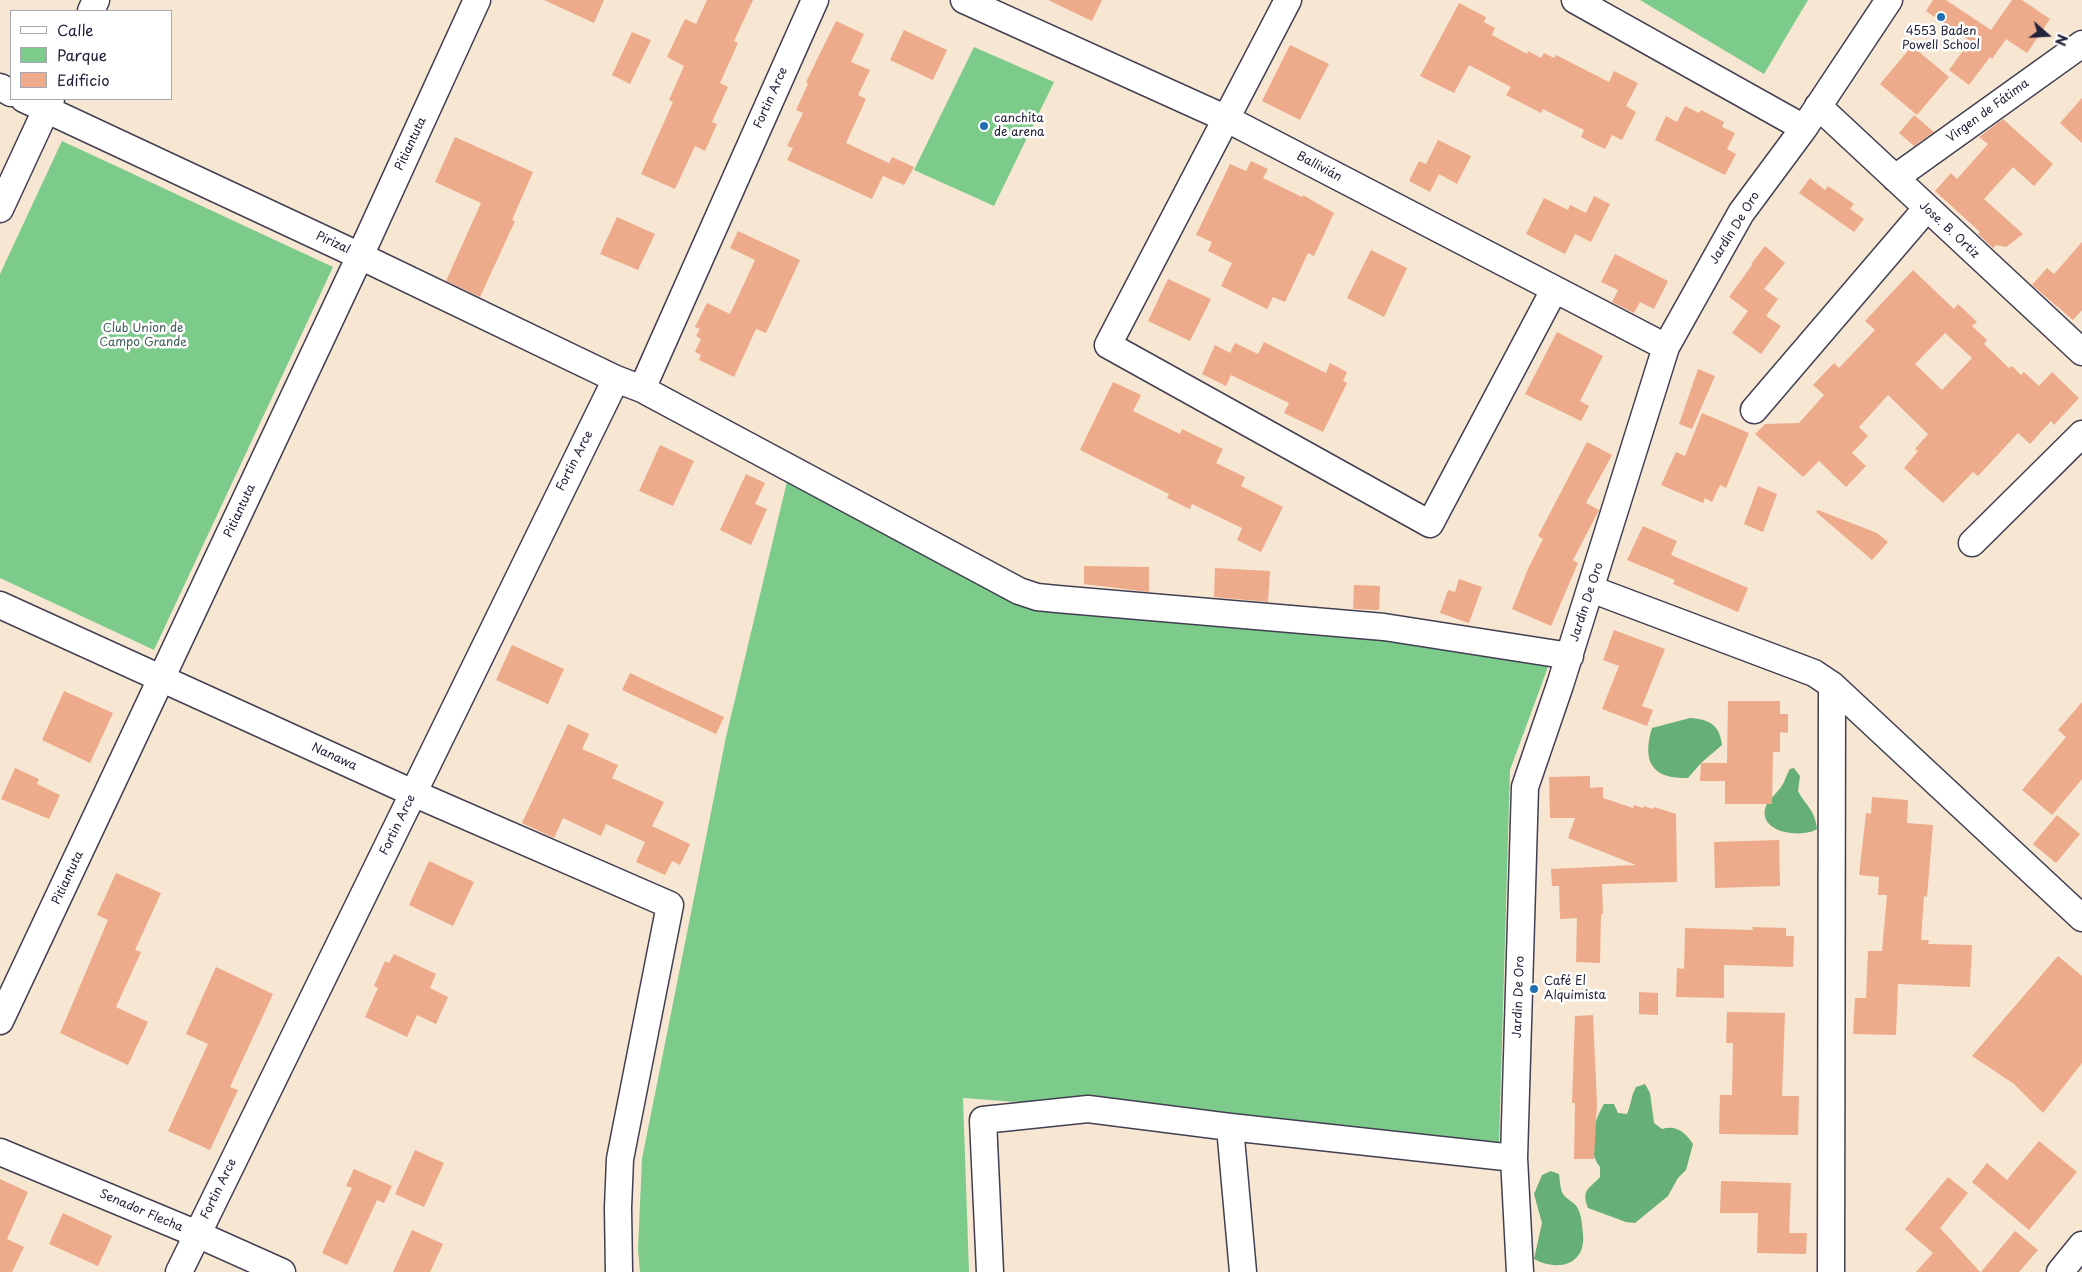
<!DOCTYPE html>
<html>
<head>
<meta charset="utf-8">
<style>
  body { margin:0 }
  #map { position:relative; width:2082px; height:1272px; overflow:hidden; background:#f7e6d1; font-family:"Playpen Sans",sans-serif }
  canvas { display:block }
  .legend { position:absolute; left:10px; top:10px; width:162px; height:90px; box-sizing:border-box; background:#fff; border:1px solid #a7a7b1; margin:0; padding:6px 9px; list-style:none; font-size:15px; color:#22223b }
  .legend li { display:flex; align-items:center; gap:10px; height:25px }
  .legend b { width:25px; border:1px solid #a7a7b1 }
  .north { position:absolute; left:2022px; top:10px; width:50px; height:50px; -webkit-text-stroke:4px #fff; paint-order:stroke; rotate:109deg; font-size:14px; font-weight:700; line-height:20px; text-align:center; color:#22223b }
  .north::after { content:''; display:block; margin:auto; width:18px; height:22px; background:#22223b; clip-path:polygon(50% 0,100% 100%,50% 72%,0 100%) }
</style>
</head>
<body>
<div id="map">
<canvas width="2082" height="1272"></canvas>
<ul class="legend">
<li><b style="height:6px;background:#fff"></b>Calle</li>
<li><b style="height:14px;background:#7dcb8a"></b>Parque</li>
<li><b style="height:14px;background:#edab8c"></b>Edificio</li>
</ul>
<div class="north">N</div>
</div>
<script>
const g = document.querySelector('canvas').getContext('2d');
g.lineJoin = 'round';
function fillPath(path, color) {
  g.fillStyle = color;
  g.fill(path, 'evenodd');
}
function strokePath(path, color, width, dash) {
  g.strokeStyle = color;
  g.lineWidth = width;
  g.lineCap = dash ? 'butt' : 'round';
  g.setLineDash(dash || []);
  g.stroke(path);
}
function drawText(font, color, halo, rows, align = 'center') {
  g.font = font + ' "Playpen Sans",sans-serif';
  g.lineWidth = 5;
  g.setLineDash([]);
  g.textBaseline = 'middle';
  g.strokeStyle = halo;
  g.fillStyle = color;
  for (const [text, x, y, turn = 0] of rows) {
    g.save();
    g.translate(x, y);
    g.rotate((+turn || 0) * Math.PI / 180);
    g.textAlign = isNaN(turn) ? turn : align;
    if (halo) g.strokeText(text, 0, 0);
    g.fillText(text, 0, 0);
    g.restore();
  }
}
const green = new Path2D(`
  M 1640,0 L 1808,0 L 1764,74 Z
  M 974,47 L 1054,82 L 994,206 L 914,170 Z
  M 62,141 L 333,267 L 154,650 L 0,578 L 0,274 Z
  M 790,469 L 986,588 L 1552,656 L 1510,770 L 1499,1144 L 1233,1118 L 963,1098 L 969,1272 L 640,1272 L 638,1249 L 642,1159 L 726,737 Z`);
const forest = new Path2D(`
  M 1690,718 C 1709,719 1720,725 1722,745 L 1701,763 L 1688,778 C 1651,779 1642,761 1652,728 Z
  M 1794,768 L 1800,776 L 1798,791 C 1806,806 1815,810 1817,829 C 1803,838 1760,834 1765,809 C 1767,801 1776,794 1781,787 C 1785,782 1786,775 1790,769 Z
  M 1645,1084 L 1650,1093 L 1654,1123 L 1662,1129 C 1676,1125 1685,1132 1693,1144 L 1686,1170 L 1678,1178 L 1668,1196 L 1635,1223 L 1626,1222 L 1588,1208 C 1581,1190 1589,1189 1600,1177 L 1600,1167 C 1586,1149 1593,1122 1604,1104 L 1614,1104 L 1618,1113 L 1627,1114 C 1631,1105 1631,1096 1636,1087 Z
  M 1551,1171 L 1559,1174 C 1560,1180 1560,1189 1563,1194 C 1566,1199 1574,1202 1577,1207 C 1582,1215 1582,1226 1583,1234 C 1586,1265 1558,1272 1534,1259 L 1542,1223 L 1534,1194 L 1542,1175 Z`);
const building = new Path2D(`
  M 544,0 L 604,0 L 594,23 Z
  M 707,0 L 753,0 L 734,41 L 738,43 L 720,83 L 728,87 L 712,122 L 717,124 L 705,151 L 695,146 L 675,189 L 641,174 L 673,102 L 669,100 L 684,66 L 667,57 L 685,19 L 696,24 Z
  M 1048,0 L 1102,0 L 1092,21 Z
  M 1933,0 L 1946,0 L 1991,30 L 2012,0 L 2022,0 L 2050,19 L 2027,53 L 2006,39 L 1992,59 L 1990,57 L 1969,85 L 1949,70 L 1970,41 L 1926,11 Z
  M 1459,3 L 1486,17 L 1484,22 L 1495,28 L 1492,35 L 1527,54 L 1528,51 L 1541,58 L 1544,53 L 1554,58 L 1556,55 L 1609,82 L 1614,71 L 1638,83 L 1626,106 L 1636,112 L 1622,140 L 1612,135 L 1605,149 L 1592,143 L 1581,137 L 1584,130 L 1543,109 L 1541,113 L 1506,95 L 1511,87 L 1469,65 L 1454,93 L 1420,76 Z
  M 836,21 L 864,34 L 851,62 L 870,70 L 858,95 L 866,99 L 846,143 L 889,163 L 872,199 L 787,160 L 793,148 L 787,146 L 803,113 L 796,110 L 808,84 L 806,82 Z
  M 904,30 L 947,50 L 933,80 L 890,60 Z
  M 632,32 L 651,40 L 630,84 L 612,75 Z
  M 1290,45 L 1329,64 L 1300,120 L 1262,101 Z
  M 1912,46 L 1949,77 L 1917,115 L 1880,84 Z
  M 2082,98 L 2082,143 L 2060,123 Z
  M 1685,106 L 1699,113 L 1701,110 L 1724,122 L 1722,127 L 1735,133 L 1727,149 L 1736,154 L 1725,175 L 1655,140 L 1666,116 L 1677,122 Z
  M 1914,115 L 1934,132 L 1914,146 L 1899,133 Z
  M 2003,119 L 2053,164 L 2034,186 L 2013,167 L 1984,199 L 2023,234 L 2006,247 L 1996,245 L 1993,248 L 1978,234 L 1980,232 L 1935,191 L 1951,173 L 1957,179 L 1988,144 L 1979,137 Z
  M 455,137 L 533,172 L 512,220 L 515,221 L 480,297 L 446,281 L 481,203 L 435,182 Z
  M 1438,140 L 1471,156 L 1457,184 L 1439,174 L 1430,192 L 1409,181 L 1419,161 L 1426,164 Z
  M 892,157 L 914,167 L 904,185 L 883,176 Z
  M 1251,161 L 1268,169 L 1263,178 L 1302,197 L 1303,195 L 1334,213 L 1314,256 L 1308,253 L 1285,302 L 1273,297 L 1267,309 L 1221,286 L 1232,263 L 1208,251 L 1212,242 L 1196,235 L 1230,164 L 1246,171 Z
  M 1810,178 L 1825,190 L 1828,186 L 1854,204 L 1850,209 L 1864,219 L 1854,232 L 1799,193 Z
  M 1594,196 L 1610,204 L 1591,242 L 1575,234 L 1565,254 L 1526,234 L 1544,198 L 1568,210 L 1570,205 L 1586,213 Z
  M 617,217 L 655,234 L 638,270 L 600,254 Z
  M 738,231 L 800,260 L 766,333 L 756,329 L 734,377 L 699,360 L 701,355 L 695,352 L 701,339 L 696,336 L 700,329 L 695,327 L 707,303 L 730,314 L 755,260 L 730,248 Z
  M 2082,242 L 2082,310 L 2073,320 L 2032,285 L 2047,268 L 2054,274 Z
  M 1765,246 L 1785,263 L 1764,289 L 1778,299 L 1766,316 L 1781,326 L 1761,354 L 1732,333 L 1748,311 L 1729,297 L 1752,265 L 1751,264 Z
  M 1371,250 L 1407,268 L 1384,317 L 1347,298 Z
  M 1615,254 L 1668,281 L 1654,309 L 1640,302 L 1634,313 L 1612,302 L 1618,290 L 1601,282 Z
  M 1913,270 L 1954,309 L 1958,304 L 1977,322 L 1972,326 L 1987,340 L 1984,344 L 2009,368 L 2012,366 L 2021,375 L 2024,372 L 2039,386 L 2052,372 L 2079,398 L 2054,425 L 2051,421 L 2030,444 L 2018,433 L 1978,476 L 1973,472 L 1943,503 L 1904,468 L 1918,451 L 1915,449 L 1928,434 L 1888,395 L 1859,427 L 1868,436 L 1852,453 L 1866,466 L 1846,487 L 1819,461 L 1803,477 L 1755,434 L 1765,424 L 1799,423 L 1824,395 L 1813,385 L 1834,363 L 1839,368 L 1875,330 L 1865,321 ZM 1945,333 L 1972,358 L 1942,390 L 1915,364 Z
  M 1168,279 L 1211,299 L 1190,341 L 1148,321 Z
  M 1557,332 L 1603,356 L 1580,401 L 1589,406 L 1581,421 L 1525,394 Z
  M 1264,342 L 1326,373 L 1330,363 L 1347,372 L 1343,381 L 1347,383 L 1323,432 L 1284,413 L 1289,403 L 1231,375 L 1226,386 L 1202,374 L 1215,345 L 1230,353 L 1235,343 L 1258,354 Z
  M 1698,369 L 1715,376 L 1692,429 L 1679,424 Z
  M 1113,382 L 1141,395 L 1133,411 L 1180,434 L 1182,429 L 1223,449 L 1216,463 L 1245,477 L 1241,486 L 1283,507 L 1261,552 L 1237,540 L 1242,528 L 1192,504 L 1190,509 L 1167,498 L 1169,494 L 1080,450 Z
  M 1702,413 L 1749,433 L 1726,488 L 1720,485 L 1712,502 L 1705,498 L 1703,503 L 1661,485 L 1676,452 L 1685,456 Z
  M 1587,442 L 1612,455 L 1586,503 L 1599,510 L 1573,560 L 1578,563 L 1551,626 L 1512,609 L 1528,569 L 1543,539 L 1538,536 Z
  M 660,445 L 694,461 L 673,506 L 639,491 Z
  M 746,474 L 765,483 L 755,504 L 767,509 L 751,545 L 720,530 Z
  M 1758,486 L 1777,494 L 1763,532 L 1744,524 Z
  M 1818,510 L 1877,533 L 1888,542 L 1872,560 L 1816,512 Z
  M 1643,526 L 1677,541 L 1671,555 L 1748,588 L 1738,612 L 1673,584 L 1675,580 L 1627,560 Z
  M 1084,566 L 1149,567 L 1149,592 L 1084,584 Z
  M 1215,568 L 1270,571 L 1268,602 L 1214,597 Z
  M 1459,579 L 1482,587 L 1469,623 L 1440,613 L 1448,590 L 1455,592 Z
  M 1354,585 L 1380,586 L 1379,610 L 1353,609 Z
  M 1614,630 L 1665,649 L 1642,706 L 1653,710 L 1647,726 L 1602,709 L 1619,666 L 1603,660 Z
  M 512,645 L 564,669 L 548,704 L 496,680 Z
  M 630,673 L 724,717 L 716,734 L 622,690 Z
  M 64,691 L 113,713 L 90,763 L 42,740 Z
  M 1728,701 L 1780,701 L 1780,714 L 1788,714 L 1788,733 L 1780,732 L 1780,752 L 1773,752 L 1772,804 L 1725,804 L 1725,781 L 1700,781 L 1701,763 L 1727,763 Z
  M 2082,702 L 2082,779 L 2052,815 L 2022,790 L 2066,737 L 2058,730 Z
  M 568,724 L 589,734 L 582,749 L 618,765 L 612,778 L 664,802 L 652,826 L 690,844 L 680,865 L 672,861 L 665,875 L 636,862 L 645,842 L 606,824 L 601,836 L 563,818 L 554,838 L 522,823 Z
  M 15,768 L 39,779 L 37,784 L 60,795 L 49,819 L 1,799 Z
  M 1590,776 L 1590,788 L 1603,787 L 1603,798 L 1633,808 L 1634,805 L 1643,808 L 1644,806 L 1653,809 L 1654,807 L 1676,814 L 1677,882 L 1602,884 L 1603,914 L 1601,914 L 1600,963 L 1576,962 L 1577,918 L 1560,919 L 1559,886 L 1552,886 L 1551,869 L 1636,865 L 1568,838 L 1575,818 L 1550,818 L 1549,777 Z
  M 1872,797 L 1908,800 L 1907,823 L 1933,825 L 1927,897 L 1924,896 L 1921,940 L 1929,940 L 1928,944 L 1972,945 L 1970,987 L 1898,984 L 1896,1035 L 1853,1034 L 1855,998 L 1866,998 L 1868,951 L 1882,951 L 1887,895 L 1878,895 L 1879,877 L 1859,875 L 1866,813 L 1871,814 Z
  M 2057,815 L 2080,834 L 2056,863 L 2033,844 Z
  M 1779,840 L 1780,886 L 1715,888 L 1714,842 Z
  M 429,861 L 474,882 L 453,926 L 409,905 Z
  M 116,873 L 161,893 L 135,950 L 141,952 L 116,1007 L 148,1022 L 128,1065 L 60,1033 L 108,920 L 97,915 Z
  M 1752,927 L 1786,928 L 1786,936 L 1794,936 L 1793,967 L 1724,965 L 1724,998 L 1676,997 L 1677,968 L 1684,969 L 1685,928 L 1753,930 Z
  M 394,954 L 436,974 L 430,988 L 448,997 L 436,1024 L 417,1015 L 407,1037 L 365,1017 L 378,988 L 374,986 L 385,961 L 389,963 Z
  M 2058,956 L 2082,976 L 2082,1063 L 2043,1113 L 2014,1084 L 1972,1056 Z
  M 216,967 L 273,994 L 230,1087 L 238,1090 L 210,1150 L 168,1131 L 208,1044 L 186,1034 Z
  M 1639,992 L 1658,993 L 1658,1015 L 1639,1014 Z
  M 1727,1012 L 1785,1013 L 1782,1096 L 1799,1096 L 1798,1135 L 1719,1134 L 1720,1095 L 1732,1095 L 1733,1043 L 1726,1043 Z
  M 1593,1015 L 1597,1104 L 1594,1159 L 1574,1159 L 1575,1103 L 1572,1103 L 1575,1016 Z
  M 2039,1141 L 2077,1172 L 2029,1230 L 1972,1182 L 1987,1163 L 2007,1180 Z
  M 415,1150 L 444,1163 L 424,1207 L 395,1194 Z
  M 354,1169 L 392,1186 L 384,1203 L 377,1200 L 347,1265 L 322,1253 L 352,1188 L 346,1186 Z
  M 1948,1177 L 1968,1193 L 1940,1228 L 1980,1272 L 1916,1272 L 1933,1253 L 1905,1229 Z
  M 0,1179 L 28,1192 L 7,1239 L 24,1247 L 12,1272 L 0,1272 Z
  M 1721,1181 L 1791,1183 L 1789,1233 L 1807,1233 L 1806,1254 L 1757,1253 L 1758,1213 L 1720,1213 Z
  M 63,1213 L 112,1236 L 98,1266 L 49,1244 Z
  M 412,1230 L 443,1244 L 430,1272 L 393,1272 Z
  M 2015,1231 L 2038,1250 L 2019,1272 L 1981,1272 Z`);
const minor = new Path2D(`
  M 964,0 L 1227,119 L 1666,347
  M 1288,0 L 1108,345 L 1430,524 L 1554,290
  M 1575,0 L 1804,128
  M 91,11 L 96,0
  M 0,87 L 11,93
  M 24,99 L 360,256 L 616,379 L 642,389 L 1019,591 L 1037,597 L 1057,599 L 1384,627 L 1570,656
  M 1818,106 L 2082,352
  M 1895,178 L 2082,44
  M 0,209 L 51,99
  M 642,389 L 815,0
  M 1754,410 L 1926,209
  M 1972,543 L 2082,434
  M 1591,589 L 1814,673 L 1832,685 L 2082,918
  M 0,605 L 413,793 L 670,905 L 620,1159 L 618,1208 L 619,1272
  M 0,1021 L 360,256 L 477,0
  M 1230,1127 L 1243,1272
  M 0,1152 L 197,1234 L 282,1272
  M 179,1272 L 616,379
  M 990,1272 L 983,1120 L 1088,1109 L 1230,1127 L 1514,1158
  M 1520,1272 L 1514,1158 L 1525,787 L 1560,685 L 1666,347 L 1741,213 L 1804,128 L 1889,0
  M 1831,1272 L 1832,685
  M 2060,1272 L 2082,1245`);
const markers = [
  [1941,17,5,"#1f6fb2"],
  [984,126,5,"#1f6fb2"],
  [1534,989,5,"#1f6fb2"]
];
const poiNames = [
  ["4553 Baden",1941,32,"center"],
  ["Powell School",1941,46,"center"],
  ["canchita",994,119],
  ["de arena",994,133],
  ["Café El",1544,982],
  ["Alquimista",1544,996]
];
const streetNames = [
  ["Fortin Arce",771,98,-66],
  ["Virgen de Fátima",1988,111,-36],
  ["Pitiantuta",411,144,-65],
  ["Ballivián",1319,167,28],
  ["Jardin De Oro",1735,228,-58],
  ["Jose. B. Ortiz",1949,230,43],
  ["Pirizal",333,243,25],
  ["Fortin Arce",575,461,-63],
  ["Pitiantuta",240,511,-65],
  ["Jardin De Oro",1587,602,-72],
  ["Nanawa",334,757,25],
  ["Fortin Arce",398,825,-64],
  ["Pitiantuta",68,878,-65],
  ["Jardin De Oro",1519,997,-88],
  ["Fortin Arce",219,1189,-64],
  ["Senador Flecha",141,1211,23]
];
const parkNames = [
  ["Club Union de",143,329],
  ["Campo Grande",143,343]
];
fillPath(green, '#7dcb8a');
fillPath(forest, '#66af76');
fillPath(building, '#edab8c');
strokePath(minor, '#423f52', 29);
strokePath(minor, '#fff', 26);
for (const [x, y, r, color] of markers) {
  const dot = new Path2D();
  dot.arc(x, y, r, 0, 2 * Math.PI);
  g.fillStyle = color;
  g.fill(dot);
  strokePath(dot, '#fff', 2);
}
drawText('12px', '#22223b', '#fff', poiNames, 'left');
drawText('12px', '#22223b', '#fff', streetNames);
drawText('12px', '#425d57', '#fff', parkNames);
</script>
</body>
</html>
